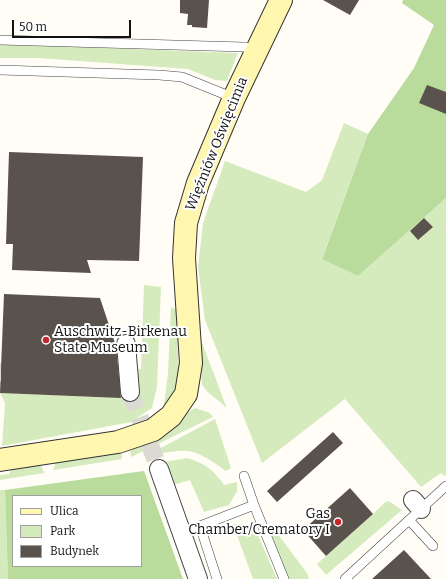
<!DOCTYPE html>
<html>
<head>
<meta charset="utf-8">
<style>
  body { margin:0 }
  #map { position:relative; width:446px; height:579px; overflow:hidden; background:#fffdf5; font-family:Bitter,serif }
  canvas { display:block }
  .legend { position:absolute; left:12px; top:495px; width:130px; height:72px; box-sizing:border-box; background:#fff; border:1px solid #a0a0a0; margin:0; padding:5px 7px; list-style:none; font-size:12px; color:#111 }
  .legend li { display:flex; align-items:center; gap:8px; height:20px }
  .legend b { width:20px; border:1px solid #a0a0a0 }
  .scale { position:absolute; left:12px; top:20px; width:119px; height:18px; box-sizing:border-box; border:2px solid #111; border-top:0; padding-left:5px; font-size:12px; line-height:14px; white-space:nowrap; color:#111; -webkit-text-stroke:3px #fff; paint-order:stroke }
</style>
</head>
<body>
<div id="map">
<canvas width="446" height="579"></canvas>
<ul class="legend">
<li><b style="height:5px;background:#fff6b0"></b>Ulica</li>
<li><b style="height:11px;background:#d5ebbd"></b>Park</li>
<li><b style="height:11px;background:#5a524d"></b>Budynek</li>
</ul>
<div class="scale">50 m</div>
</div>
<script>
const g = document.querySelector('canvas').getContext('2d');
g.lineJoin = 'round';
function fillPath(path, color) {
  g.fillStyle = color;
  g.fill(path, 'evenodd');
}
function strokePath(path, color, width, dash) {
  g.strokeStyle = color;
  g.lineWidth = width;
  g.lineCap = dash ? 'butt' : 'round';
  g.setLineDash(dash || []);
  g.stroke(path);
}
function drawText(font, color, halo, rows, align = 'center') {
  g.font = font + ' Bitter,serif';
  g.lineWidth = 4;
  g.setLineDash([]);
  g.textBaseline = 'middle';
  g.strokeStyle = halo;
  g.fillStyle = color;
  for (const [text, x, y, turn = 0] of rows) {
    g.save();
    g.translate(x, y);
    g.rotate((+turn || 0) * Math.PI / 180);
    g.textAlign = isNaN(turn) ? turn : align;
    if (halo) g.strokeText(text, 0, 0);
    g.fillText(text, 0, 0);
    g.restore();
  }
}
const green = new Path2D(`
  M 0,44 L 238,53 L 227,81 L 215,80 L 188,69 L 39,58 L 0,58 Z
  M 344,123 L 368,134 L 322,258 L 358,276 L 446,198 L 446,475 L 444,476 L 441,473 L 421,487 L 345,399 L 262,463 L 205,320 L 198,267 L 203,223 L 225,161 L 306,192 L 322,180 Z
  M 144,285 L 161,287 L 157,387 L 152,408 L 131,422 L 2,446 L 5,403 L 0,393 L 129,398 L 130,369 L 141,369 Z
  M 171,307 L 176,310 L 179,379 L 173,398 L 163,412 L 168,374 Z
  M 198,332 L 226,406 L 226,408 C 219,399 206,394 202,384 Z
  M 195,408 L 210,413 L 213,417 L 131,457 L 130,448 C 142,444 158,442 168,434 C 177,426 184,413 195,408 Z
  M 215,419 L 231,468 L 226,471 C 190,445 187,449 146,456 Z
  M 121,450 L 122,459 L 53,470 L 56,462 Z
  M 187,458 C 203,462 215,471 224,485 L 237,482 L 237,491 L 229,505 L 204,512 L 190,480 L 173,485 L 165,462 Z
  M 37,464 L 42,467 L 44,473 L 0,480 L 0,475 L 9,474 L 13,467 Z
  M 0,490 L 5,490 L 8,579 L 0,579 Z
  M 389,501 L 402,510 L 326,575 L 317,564 L 373,514 L 384,503 Z
  M 233,524 L 245,524 L 257,533 L 277,579 L 253,579 Z
  M 277,533 L 307,573 L 309,579 L 288,579 L 270,538 L 272,534 Z`);
const forest = new Path2D(`
  M 403,0 L 446,0 L 446,198 L 358,276 L 322,259 L 368,134 L 414,68 L 434,25 L 402,3 Z
  M 144,471 L 183,579 L 8,579 L 5,490 ZM 13,496 L 141,496 L 141,566 L 13,566 Z`);
const building = new Path2D(`
  M 180,0 L 209,0 L 207,28 L 192,27 L 192,25 L 187,25 L 188,14 L 180,13 Z
  M 323,0 L 359,0 L 350,15 Z
  M 427,85 L 446,92 L 446,114 L 419,103 Z
  M 9,152 L 143,157 L 139,261 L 87,260 L 91,273 L 12,270 L 13,244 L 6,244 Z
  M 424,218 L 433,227 L 418,240 L 410,231 Z
  M 4,294 L 100,298 L 116,346 L 121,398 L 0,393 Z
  M 333,432 L 343,443 L 277,502 L 267,491 Z
  M 350,488 L 373,514 L 326,556 L 303,530 Z
  M 404,550 L 431,579 L 372,579 Z`);
const streetTunnel = new Path2D(`
  M 0,372 L 1,372
  M 130,392 L 159,469`);
const lane = new Path2D(`
  M 0,40 L 244,47 L 257,50
  M 0,70 L 159,75 L 182,77 L 234,98
  M 244,476 L 254,505 L 284,579
  M 410,521 L 433,546
  M 217,579 L 200,526 L 254,505
  M 345,579 L 446,486`);
const street = new Path2D(`
  M 126,344 L 130,392
  M 159,469 L 198,579
  M 413,500 L 421,509`);
const secondary = new Path2D(`
  M 0,460 L 118,442 L 153,430 L 171,416 L 186,394 L 191,363 L 184,258 L 186,223 L 198,183 L 234,98 L 281,0`);
const markers = [
  [46,340,4,"#c4262e"],
  [338,522,4,"#c4262e"]
];
const streetNames = [
  ["Więźniów Oświęcimia",217,144,-68]
];
const poiNames = [
  ["Auschwitz-Birkenau",54,332],
  ["State Museum",54,348],
  ["Gas",330,514,"right"],
  ["Chamber/Crematory I",330,530,"right"]
];
fillPath(green, '#d5ebbd');
fillPath(forest, '#b9dc9c');
fillPath(building, '#5a524d');
strokePath(streetTunnel, '#dbdad3', 18, [18, 9]);
strokePath(lane, '#444', 10);
strokePath(street, '#444', 20);
strokePath(secondary, '#333', 24);
strokePath(lane, '#fff', 9);
strokePath(street, '#fff', 18);
strokePath(secondary, '#fff6b0', 22);
for (const [x, y, r, color] of markers) {
  const dot = new Path2D();
  dot.arc(x, y, r, 0, 2 * Math.PI);
  g.fillStyle = color;
  g.fill(dot);
  strokePath(dot, '#fff', 1.5);
}
drawText('14px', '#111', '#fff', streetNames);
drawText('14px', '#111', '#fff', poiNames, 'left');
</script>
</body>
</html>
